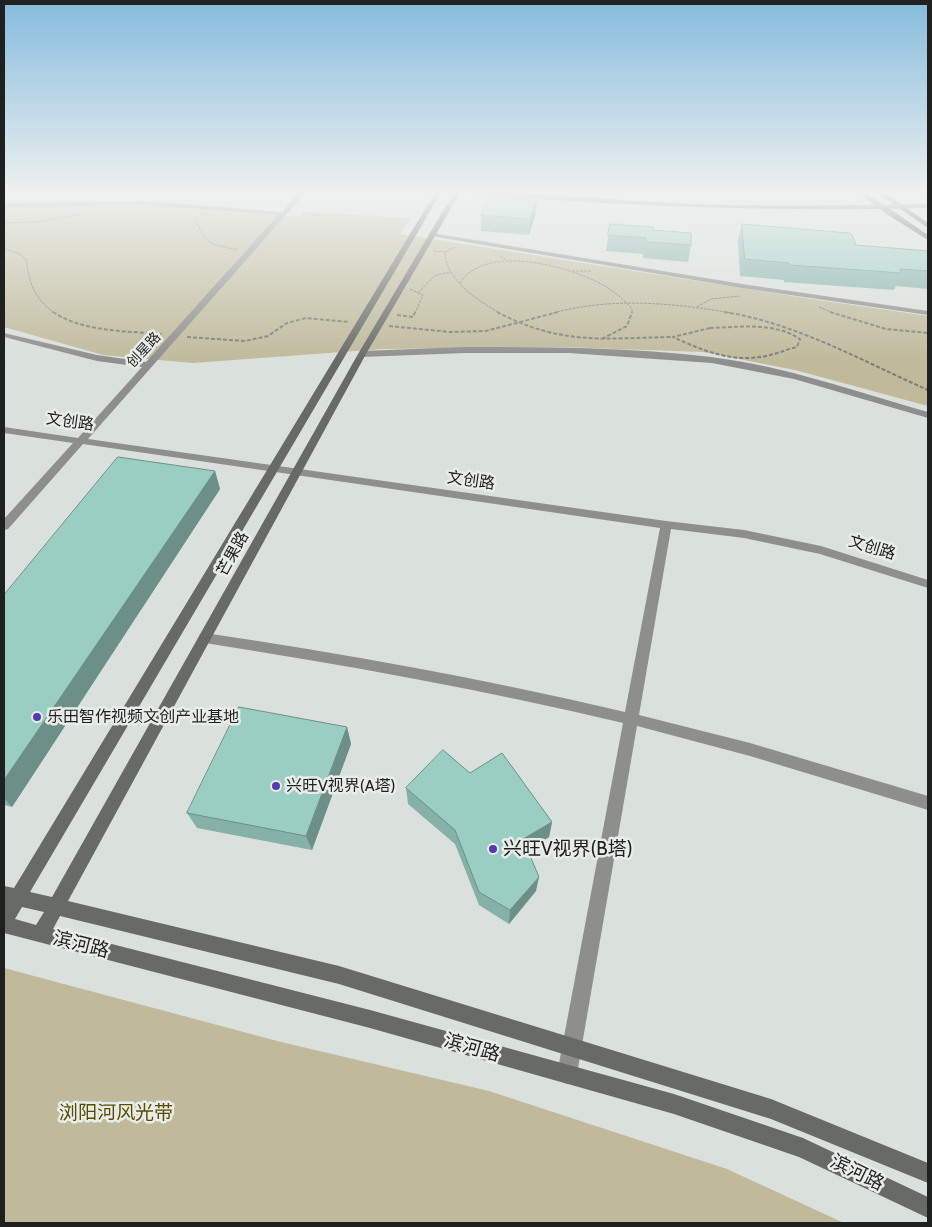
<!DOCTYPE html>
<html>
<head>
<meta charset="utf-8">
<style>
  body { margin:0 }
  #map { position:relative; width:932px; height:1227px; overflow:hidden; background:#dae0dc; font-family:Cabin,sans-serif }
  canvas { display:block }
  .frame { position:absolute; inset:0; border:5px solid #1f2120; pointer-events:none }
</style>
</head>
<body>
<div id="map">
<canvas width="932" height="1227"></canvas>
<div class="frame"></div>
</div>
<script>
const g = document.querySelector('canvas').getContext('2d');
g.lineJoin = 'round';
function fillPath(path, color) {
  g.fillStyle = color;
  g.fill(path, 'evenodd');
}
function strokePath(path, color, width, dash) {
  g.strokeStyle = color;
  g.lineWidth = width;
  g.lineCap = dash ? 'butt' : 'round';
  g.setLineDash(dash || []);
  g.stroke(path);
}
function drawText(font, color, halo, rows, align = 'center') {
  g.font = font + ' Cabin,"Noto Sans SC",sans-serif';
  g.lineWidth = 5;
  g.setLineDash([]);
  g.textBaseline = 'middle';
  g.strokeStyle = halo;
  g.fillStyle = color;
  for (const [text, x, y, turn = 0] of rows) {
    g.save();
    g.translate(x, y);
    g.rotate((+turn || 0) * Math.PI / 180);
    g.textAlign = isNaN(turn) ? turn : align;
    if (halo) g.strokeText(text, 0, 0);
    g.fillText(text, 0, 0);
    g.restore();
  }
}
const green = new Path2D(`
  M 166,206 L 299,217 L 303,212 L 411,218 L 400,234 L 805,298 L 928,316 L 928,406 L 795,370 L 703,352 L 561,347 L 383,349 L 193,363 L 103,355 L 4,327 L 4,207 Z
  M 4,968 L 281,1042 L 489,1091 L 727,1169 L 844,1223 L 4,1223 Z`);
const pathFar1 = new Path2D(`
  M 194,216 C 206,246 207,243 238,250
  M 4,223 L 36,222 L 80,214
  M 455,247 L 445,252 C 445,279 478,301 500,313
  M 4,249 L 18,253 L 26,259 C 30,285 33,296 54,313
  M 434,251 L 445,252
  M 500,256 L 507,260
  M 572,271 L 591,271
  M 460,283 C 485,243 569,266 603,285 C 614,291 623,299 632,309 L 632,313
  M 410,289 L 423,295 L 415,313
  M 418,293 L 434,276 L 450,272
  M 697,307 L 711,299 L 740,296
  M 819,307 L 833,313
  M 553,313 C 612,297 673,303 732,313`);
const path = new Path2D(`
  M 53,312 C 83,332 127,331 162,334
  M 497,312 C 563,346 603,338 673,337
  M 724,312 C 796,323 862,361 928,390
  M 830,312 L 886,329 L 928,333
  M 397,315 L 413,317 L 415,312
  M 389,326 L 450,332 L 486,331 L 558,312
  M 710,328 C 739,327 775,322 800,339 L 797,347 C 784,350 772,356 759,357 C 730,362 699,349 673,337 Z
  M 187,337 L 245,341 L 268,336 L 287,323 L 306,318 L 349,322
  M 602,339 L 627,326 L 632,312`);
const street = new Path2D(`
  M 300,191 L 307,191 L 88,439 L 666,521 L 744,530 L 821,546 L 928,580 L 928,588 L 820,554 L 744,538 L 671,529 L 639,715 L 750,743 L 928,796 L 928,810 L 750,756 L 637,726 L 577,1074 L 574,1081 L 567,1084 L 560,1081 L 557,1074 L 623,723 C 485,690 346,665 205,643 L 200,642 L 199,638 L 200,634 L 205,633 C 346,654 486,679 625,712 L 660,528 L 83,444 L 8,529 L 4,530 L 4,519 L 73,443 L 4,433 L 4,427 L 78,438 L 142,367 L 97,361 L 4,337 L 4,333 L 97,355 L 146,362 L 278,215 L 147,205 L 4,207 L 4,203 L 147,201 L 282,212 Z
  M 432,233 L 742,284 L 928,311 L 928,315 L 742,288 L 430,236 L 428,235 Z
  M 465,347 C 547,347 630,347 711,357 C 785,366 857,392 928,412 L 928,418 L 794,379 L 712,363 L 569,353 L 465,353 L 362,357 L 358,354 L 362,351 Z`);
const secondary = new Path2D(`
  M 436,191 L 442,191 L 30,892 L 52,897 L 358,354 L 455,191 C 534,191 614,201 693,204 C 772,207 850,205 928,204 L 928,208 C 772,212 616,206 460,193 L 366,354 L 68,901 L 339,966 L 771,1099 L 928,1163 L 928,1183 L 771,1119 L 339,984 L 60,916 L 53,929 L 370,1010 L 674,1094 L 803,1138 L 928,1197 L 928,1218 L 799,1157 L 674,1114 L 370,1028 L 4,933 L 4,906 L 5,903 L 4,902 L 4,886 L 14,888 ZM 22,907 L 44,912 L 36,925 L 15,919 Z`);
const primary = new Path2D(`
  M 856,191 L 864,191 L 928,235 L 928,240 L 888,215 Z
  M 874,191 L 882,191 L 928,223 L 928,228 Z`);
const wall = new Path2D(`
  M 536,213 L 529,235 L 481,231 L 481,215 Z
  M 610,224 L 653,230 L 691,245 L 688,262 L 643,258 L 643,254 L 606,251 Z
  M 742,224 L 856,245 L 928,251 L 928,289 L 896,286 L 894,290 L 784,282 L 784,280 L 740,276 L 738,240 Z
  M 215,471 L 220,489 L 12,807 L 4,805 L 4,595 Z
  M 347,727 L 351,744 L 312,850 L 197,828 L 187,813 Z
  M 470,773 L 552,822 L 549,837 L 528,850 L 536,891 L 509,924 L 479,905 L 455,844 L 408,804 L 406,788 Z`);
const shadedWall = new Path2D(`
  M 537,198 L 536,213 L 529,235 L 530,219 Z
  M 215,471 L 220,489 L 12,807 L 4,798 L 4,780 Z
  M 347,727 L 351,744 L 312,850 L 306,836 Z
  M 552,822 L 549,837 L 521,854 L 523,839 Z
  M 539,877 L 536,891 L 509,924 L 510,910 Z`);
const building = new Path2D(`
  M 490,194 L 537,198 L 530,219 L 481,215 Z
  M 610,224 L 653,227 L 653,230 L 691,233 L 691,245 L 646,242 L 646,238 L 608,235 Z
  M 742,224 L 849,233 L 852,235 L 856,245 L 928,251 L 928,271 L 900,269 L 901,273 L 790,265 L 789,263 L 745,259 Z
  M 118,457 L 215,471 L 4,780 L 4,595 Z
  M 239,707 L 347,727 L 306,836 L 187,813 Z
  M 443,750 L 470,773 L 502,753 L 552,822 L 523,839 L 539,877 L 510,910 L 479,892 L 455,830 L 406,788 Z`);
const markers = [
  [37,717,5,"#5839b1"],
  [276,786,5,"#5839b1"],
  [493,849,5,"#5839b1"]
];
const farStreetnames = [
  ["创星路",144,350,-47]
];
const streetNames = [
  ["文创路",70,422,8],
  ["文创路",471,481,8],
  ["文创路",872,548,17],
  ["芒果路",233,554,-61]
];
const poiNames = [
  ["乐田智作视频文创产业基地",47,717],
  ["兴旺V视界(A塔)",286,786]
];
const nearPoinames = [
  ["兴旺V视界(B塔)",503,849]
];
const nearStreetnames = [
  ["滨河路",81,945,14],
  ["滨河路",472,1048,16],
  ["滨河路",857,1173,26]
];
const nearParknames = [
  ["浏阳河风光带",116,1113]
];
fillPath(green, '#c0ba9b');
strokePath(pathFar1, '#7a7e7b', 1, [3, 1]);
strokePath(path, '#7a7e7b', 2, [4, 2]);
fillPath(street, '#8e8f8d');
fillPath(secondary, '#686a66');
fillPath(primary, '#4d4f4b');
fillPath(wall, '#85b1a8');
fillPath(shadedWall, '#6c9088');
fillPath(building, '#9bcec3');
strokePath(building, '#6c9088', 1);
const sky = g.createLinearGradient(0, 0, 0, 363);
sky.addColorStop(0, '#85bbdd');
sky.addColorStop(0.53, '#eef1ef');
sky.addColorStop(1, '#eef1ef00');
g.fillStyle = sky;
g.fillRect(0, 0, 932, 363);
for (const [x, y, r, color] of markers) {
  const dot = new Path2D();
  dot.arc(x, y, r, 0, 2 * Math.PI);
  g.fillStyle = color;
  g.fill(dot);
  strokePath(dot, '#e8ede9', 2);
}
drawText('14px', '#1f2120', '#e8ede9', farStreetnames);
drawText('16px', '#1f2120', '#e8ede9', streetNames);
drawText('16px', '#1f2120', '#e8ede9', poiNames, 'left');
drawText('19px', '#1f2120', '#e8ede9', nearPoinames, 'left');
drawText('19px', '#1f2120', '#e8ede9', nearStreetnames);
drawText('19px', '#594c01', '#e8ede9', nearParknames);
</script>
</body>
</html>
